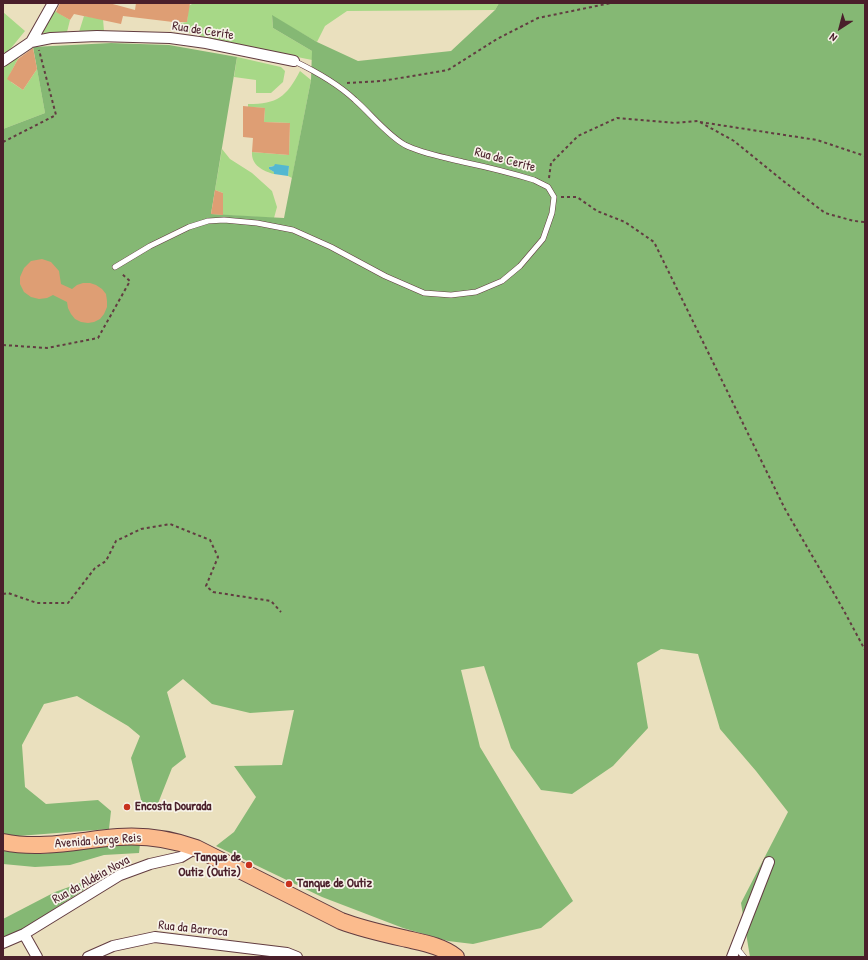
<!DOCTYPE html>
<html>
<head>
<meta charset="utf-8">
<style>
  body { margin:0 }
  #map { position:relative; width:868px; height:960px; overflow:hidden; background:#eae0be; font-family:"Patrick Hand",sans-serif }
  canvas { display:block }
  .frame { position:absolute; inset:0; border:4px solid #4a1f2b; pointer-events:none }
  .north { position:absolute; left:820px; top:8px; width:40px; height:40px; -webkit-text-stroke:3px #f7f3e8; paint-order:stroke; rotate:216deg; font-size:11px; font-weight:700; line-height:16px; text-align:center; color:#4a1f2b }
  .north::after { content:''; display:block; margin:auto; width:14px; height:18px; background:#4a1f2b; clip-path:polygon(50% 0,100% 100%,50% 72%,0 100%) }
</style>
</head>
<body>
<div id="map">
<canvas width="868" height="960"></canvas>
<div class="frame"></div>
<div class="north">N</div>
</div>
<script>
const g = document.querySelector('canvas').getContext('2d');
g.lineJoin = 'round';
function fillPath(path, color) {
  g.fillStyle = color;
  g.fill(path, 'evenodd');
}
function strokePath(path, color, width, dash) {
  g.strokeStyle = color;
  g.lineWidth = width;
  g.lineCap = dash ? 'butt' : 'round';
  g.setLineDash(dash || []);
  g.stroke(path);
}
function drawText(font, color, halo, rows, align = 'center') {
  g.font = font + ' "Patrick Hand",sans-serif';
  g.lineWidth = 3.5;
  g.setLineDash([]);
  g.textBaseline = 'middle';
  g.strokeStyle = halo;
  g.fillStyle = color;
  for (const [text, x, y, turn = 0] of rows) {
    g.save();
    g.translate(x, y);
    g.rotate((+turn || 0) * Math.PI / 180);
    g.textAlign = isNaN(turn) ? turn : align;
    if (halo) g.strokeText(text, 0, 0);
    g.fillText(text, 0, 0);
    g.restore();
  }
}
const green = new Path2D(`
  M 192,3 L 499,3 L 495,10 L 347,11 L 325,26 L 317,42 L 272,16 L 273,28 L 312,51 L 312,60 L 219,41 L 192,33 L 179,31 L 178,29 L 181,23 L 187,22 L 188,13 L 181,10 L 192,4 Z
  M 55,11 L 70,20 L 67,32 L 41,33 Z
  M 3,12 L 25,31 L 7,53 L 3,52 Z
  M 84,16 L 103,19 L 104,31 L 79,32 Z
  M 21,53 L 10,74 L 13,77 L 11,82 L 23,90 L 37,69 L 45,113 L 3,129 L 3,64 Z
  M 237,57 L 281,67 L 285,71 L 283,82 L 271,93 L 256,93 L 256,80 L 234,77 Z
  M 300,71 L 311,80 L 292,178 L 288,176 L 289,166 L 272,166 L 269,167 L 269,169 L 274,172 L 274,174 C 263,171 251,165 252,152 L 289,155 L 290,123 L 264,122 L 265,108 L 248,107 L 248,104 C 278,104 286,97 300,71 Z
  M 222,149 L 230,159 L 252,173 L 272,191 L 277,207 L 274,218 L 223,215 L 223,193 L 215,190 Z`);
const forest = new Path2D(`
  M 499,3 L 865,3 L 865,957 L 750,957 L 741,903 L 788,812 L 756,771 L 720,729 L 698,654 L 661,649 L 637,663 L 648,728 L 613,766 L 572,794 L 541,790 L 511,748 L 484,666 L 461,670 L 480,747 L 573,901 L 541,928 L 473,944 L 448,941 L 403,928 L 322,897 L 216,846 L 234,832 L 256,797 L 234,766 L 282,765 L 294,710 L 250,713 L 212,704 L 183,679 L 167,692 L 186,757 L 172,768 L 155,811 L 143,808 L 131,758 L 140,736 L 128,726 L 77,696 L 44,704 L 22,745 L 25,787 L 46,804 L 98,800 L 111,811 L 109,829 L 5,837 L 3,835 L 3,129 L 45,113 L 33,47 L 111,43 L 169,45 L 237,57 L 211,214 L 284,218 L 311,80 L 312,51 L 273,28 L 272,15 L 317,42 L 358,61 L 451,51 L 495,10 Z
  M 121,844 L 140,844 L 139,853 L 104,855 L 70,865 L 35,867 L 3,864 L 3,851 L 42,854 Z
  M 80,883 L 85,889 L 14,935 L 3,939 L 3,919 L 55,892 Z`);
const water = new Path2D(`
  M 275,164 L 289,166 L 288,176 L 274,174 L 274,172 L 269,169 L 269,167 L 274,166 Z`);
const building = new Path2D(`
  M 60,3 L 109,3 L 135,10 L 136,3 L 190,3 L 187,22 L 173,22 L 123,16 L 121,24 L 74,14 L 70,20 L 56,12 Z
  M 33,48 L 37,69 L 23,90 L 7,79 L 18,59 Z
  M 243,106 L 265,108 L 264,122 L 290,123 L 289,155 L 252,152 L 253,138 L 243,137 Z
  M 215,190 L 223,193 L 223,215 L 211,214 Z
  M 42,259 L 51,262 L 59,271 L 61,284 L 72,289 L 77,285 L 83,283 L 90,283 L 96,285 L 102,289 L 106,294 L 107,301 L 107,307 L 104,314 L 100,319 L 94,322 L 88,323 L 81,322 L 75,319 L 71,314 L 68,308 L 67,302 L 53,295 L 47,298 L 39,299 L 31,297 L 24,292 L 20,284 L 20,277 L 24,268 L 31,261 Z`);
const path = new Path2D(`
  M 347,83 L 382,81 L 448,70 L 497,39 L 538,18 L 611,3
  M 700,122 L 817,140 L 865,156
  M 3,142 L 56,115 L 39,50
  M 549,178 L 551,163 L 578,136 L 617,118 L 675,123 L 698,121 L 734,141 L 782,180 L 825,213 L 854,221 L 865,222
  M 561,197 L 577,197 L 597,211 L 625,222 L 654,242 L 785,509 L 843,609 L 865,650
  M 3,345 L 47,348 L 98,338 L 130,281 L 121,273
  M 3,594 L 8,593 L 37,603 L 68,603 L 95,568 L 106,561 L 116,541 L 141,529 L 170,524 L 210,540 L 218,557 L 206,586 L 213,592 L 271,601 L 281,612`);
const lane = new Path2D(`
  M 115,267 L 150,246 L 189,227 L 208,221 L 224,220 L 257,223 L 293,230 L 331,247 L 385,276 L 424,293 L 451,295 L 476,292 L 502,281 L 520,266 L 543,239 L 552,213 L 554,197 L 548,187 L 534,180 C 511,173 487,167 463,162 C 444,157 423,154 405,145 C 387,135 371,114 355,100 C 337,83 317,72 294,61
  M 736,947 L 744,957`);
const street = new Path2D(`
  M 31,42 L 53,3
  M 3,61 L 31,42 L 51,38 L 97,36 L 170,38 L 206,43 L 294,61
  M 24,934 L 37,957
  M 3,943 L 24,934 L 120,875 L 150,864 L 181,857 L 196,848
  M 88,957 L 113,946 L 155,937 L 287,953 L 297,957
  M 732,957 L 769,862`);
const primary = new Path2D(`
  M 3,842 C 42,850 80,840 118,837 C 145,835 171,839 196,848 L 341,921 C 362,929 385,934 407,939 C 424,943 442,946 456,957`);
const markers = [
  [127,807,4,"#c8321e"],
  [249,865,4,"#c8321e"],
  [289,884,4,"#c8321e"]
];
const streetNames = [
  ["Rua de Cerite",203,31,9],
  ["Rua de Cerite",505,160,15],
  ["Avenida Jorge Reis",98,841,-4],
  ["Rua da Aldeia Nova",91,880,-29],
  ["Rua da Barroca",193,929,6]
];
const poiNames = [
  ["Encosta Dourada",135,807],
  ["Tanque de",241,858,"right"],
  ["Outiz (Outiz)",241,873,"right"],
  ["Tanque de Outiz",297,884]
];
fillPath(green, '#a7d887');
fillPath(forest, '#85b874');
fillPath(water, '#53b8d1');
fillPath(building, '#de9e74');
strokePath(lane, '#623c41', 6);
strokePath(street, '#623c41', 12);
strokePath(primary, '#623c41', 18);
strokePath(path, '#623c41', 2, [3, 3]);
strokePath(lane, '#fff', 5);
strokePath(street, '#fff', 10);
strokePath(primary, '#fbbb8d', 16);
for (const [x, y, r, color] of markers) {
  const dot = new Path2D();
  dot.arc(x, y, r, 0, 2 * Math.PI);
  g.fillStyle = color;
  g.fill(dot);
  strokePath(dot, '#f7f3e8', 1.5);
}
drawText('13px', '#4a1f2b', '#f7f3e8', streetNames);
drawText('bold 13px', '#4a1f2b', '#f7f3e8', poiNames, 'left');
</script>
</body>
</html>
